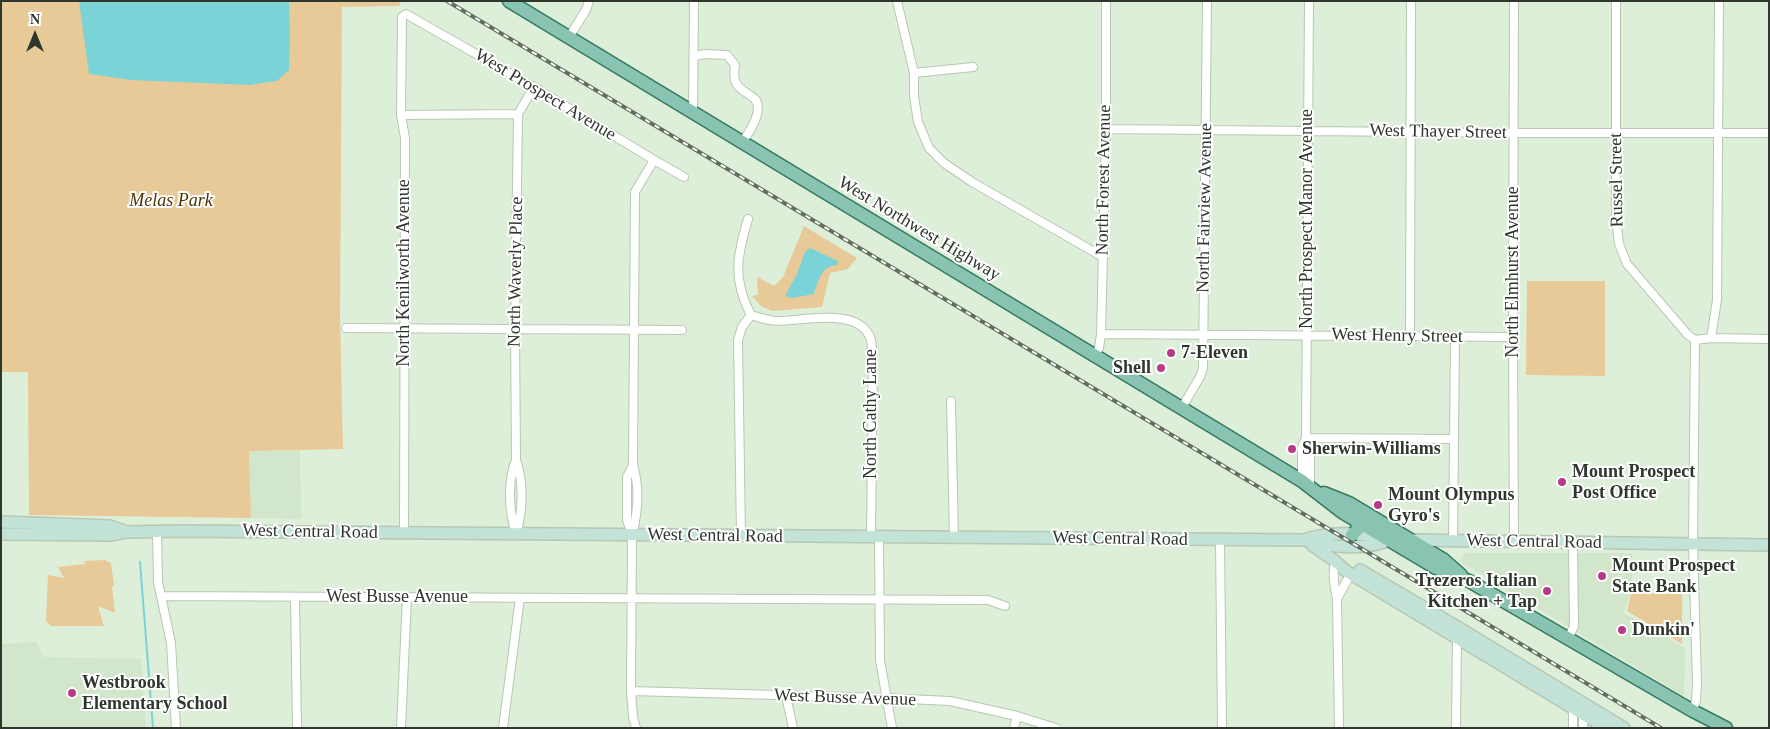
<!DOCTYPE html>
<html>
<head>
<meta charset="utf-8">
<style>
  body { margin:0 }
  #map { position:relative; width:1770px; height:729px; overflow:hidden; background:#deefd9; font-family:Georgia,serif }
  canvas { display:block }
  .frame { position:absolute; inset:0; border:2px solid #2f362d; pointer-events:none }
  .north { position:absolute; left:10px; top:10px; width:50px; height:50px; -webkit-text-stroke:4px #fff; paint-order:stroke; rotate:0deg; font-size:14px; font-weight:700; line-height:20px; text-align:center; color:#2f362d }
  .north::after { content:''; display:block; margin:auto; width:18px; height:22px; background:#2f362d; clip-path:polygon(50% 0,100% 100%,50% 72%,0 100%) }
</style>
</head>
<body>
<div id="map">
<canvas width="1770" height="729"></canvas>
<div class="frame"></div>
<div class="north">N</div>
</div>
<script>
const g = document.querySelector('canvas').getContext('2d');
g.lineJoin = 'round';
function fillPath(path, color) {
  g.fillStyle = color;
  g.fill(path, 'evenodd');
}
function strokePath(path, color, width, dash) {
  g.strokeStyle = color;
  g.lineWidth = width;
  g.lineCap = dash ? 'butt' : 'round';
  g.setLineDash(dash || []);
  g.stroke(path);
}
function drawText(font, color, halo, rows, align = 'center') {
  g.font = font + ' Georgia,serif';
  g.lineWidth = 4;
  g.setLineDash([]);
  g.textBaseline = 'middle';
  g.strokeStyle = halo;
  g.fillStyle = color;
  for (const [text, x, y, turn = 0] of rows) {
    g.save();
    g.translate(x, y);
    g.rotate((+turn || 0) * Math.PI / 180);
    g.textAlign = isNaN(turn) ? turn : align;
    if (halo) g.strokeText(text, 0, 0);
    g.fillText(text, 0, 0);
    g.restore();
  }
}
const built = new Path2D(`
  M 300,450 L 301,519 L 251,518 L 249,451 Z
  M 1465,553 L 1632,553 L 1632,586 L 1624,613 L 1685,648 L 1684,696 L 1459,561 Z
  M 36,642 L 44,657 L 141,659 L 146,728 L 1,728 L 1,644 Z`);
const green = new Path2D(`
  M 1,1 L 401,1 L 399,6 L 342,7 L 340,318 L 343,449 L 249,451 L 251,518 L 29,515 L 28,372 L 1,372 Z
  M 804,226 L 857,258 L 848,269 L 830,273 L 822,307 L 773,311 L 762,307 L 752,296 L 758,295 L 757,277 L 774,286 L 783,277 Z
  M 1527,281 L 1605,281 L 1605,376 L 1526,375 Z
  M 105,560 L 111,563 L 114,585 L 112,587 L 115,613 L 98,606 L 104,626 L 51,626 L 46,621 L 48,575 L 64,578 L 58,567 L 85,564 L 84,561 Z
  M 1671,583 L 1682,584 L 1682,644 L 1627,611 L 1631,593 L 1671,594 Z`);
const water = new Path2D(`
  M 79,1 L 289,1 L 290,36 L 289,70 L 277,81 L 249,85 L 131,80 L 89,74 Z
  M 810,248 L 838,261 L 838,265 C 822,265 818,281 814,294 L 792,298 L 785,296 L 796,276 L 805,252 Z`);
const stream = new Path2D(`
  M 140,562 L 153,728`);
const street = new Path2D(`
  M 897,1 L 914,73 L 914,96 L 918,122 L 929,148 L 944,163 L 972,182 L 1103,257
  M 1309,1 L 1306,438 L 1310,447 L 1310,487
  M 1514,1 L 1513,337 L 1514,542
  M 1616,1 L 1616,218 L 1619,244 L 1627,264 L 1688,335 L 1695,340 L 1711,338 L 1769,339
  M 569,37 L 586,10 L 589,1
  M 694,56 L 706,54 L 727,55 L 735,65 C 733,81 734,85 748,94 C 749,95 755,98 755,99 C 764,111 749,133 742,142
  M 914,73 L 973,67
  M 693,112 L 694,1
  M 401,115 L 518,114
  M 1106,129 L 1513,133 L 1769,133
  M 748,219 C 737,256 732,279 751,315 C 760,318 769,321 778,321 C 803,321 861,306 871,340 C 872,345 872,351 873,356 L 871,537
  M 346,328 L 682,330
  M 1101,334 L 1513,337
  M 1410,336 L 1411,1
  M 1711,338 L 1717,300 L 1719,1
  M 1094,357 L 1099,348 L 1101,334 L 1106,129 L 1106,1
  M 951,401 L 954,538
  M 1181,409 L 1200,377 L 1203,368 L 1207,1
  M 1306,438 L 1454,439
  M 633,465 L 627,477 L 627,520 L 632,535 L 631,691 L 633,717 L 636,728
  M 1302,481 L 1302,447 L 1306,438
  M 157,531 L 158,582 L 171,643 L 176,728
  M 404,533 L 405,138 L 401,115 L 402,17 L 406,14 L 534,87 L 654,160 L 684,177
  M 516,534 C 523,511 524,483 516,460 L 515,329 L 518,114 L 534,87
  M 516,534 C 509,512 507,482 516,460
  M 632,535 C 638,512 640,488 633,465 L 635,192 L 654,160
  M 741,536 L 738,340 L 742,327 L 751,315
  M 879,537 L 880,660 L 892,728
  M 1220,540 L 1222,728
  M 1453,541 L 1455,337
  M 1335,561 C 1332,574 1334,586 1337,599 L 1339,728
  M 161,596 L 988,600 L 1005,606
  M 295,597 L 297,728
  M 1337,599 L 1351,573
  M 1568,639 L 1574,626 L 1573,543
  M 631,691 L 886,698 L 950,701 L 1017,716 L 1056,728
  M 786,696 L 793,728
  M 1693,711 L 1696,700 L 1697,684 L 1693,544 L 1695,340
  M 401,728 L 407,597
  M 503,728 L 520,598
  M 1014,728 L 1017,716
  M 1456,728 L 1457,634
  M 1573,728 L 1573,704
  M 1583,728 L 1583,712`);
const secondary = new Path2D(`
  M 1,522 L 110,526 L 124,531
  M 1,534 L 110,535 L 126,532 L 183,531 L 1304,540 C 1330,547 1364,551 1389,540
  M 1304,540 C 1324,533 1360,531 1381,538
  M 1409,540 L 1769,545
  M 1312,545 L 1335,561 L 1346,571 L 1606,728
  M 1360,570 L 1459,628 L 1624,728`);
const primary = new Path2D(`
  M 509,1 L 1302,481 L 1342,512 L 1357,521 L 1436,568 L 1469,581 L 1693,711 L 1726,728
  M 1324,493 L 1349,503 L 1444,560 L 1461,575
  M 1352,535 L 1358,529 L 1357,521`);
const rail = new Path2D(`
  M 447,1 L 1661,728`);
const markers = [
  [1171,353,5,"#b83986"],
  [1161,368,5,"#b83986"],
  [1292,449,5,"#b83986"],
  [1562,482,5,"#b83986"],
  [1378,505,5,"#b83986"],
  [1602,576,5,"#b83986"],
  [1547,591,5,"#b83986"],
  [1622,630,5,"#b83986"],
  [72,693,5,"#b83986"]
];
const streetNames = [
  ["West Prospect Avenue",545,95,31],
  ["West Thayer Street",1438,132,1],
  ["North Forest Avenue",1104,180,-89],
  ["Russel Street",1617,180,-91],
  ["North Fairview Avenue",1205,208,-89],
  ["North Prospect Manor Avenue",1307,219,-90],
  ["West Northwest Highway",919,229,31],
  ["North Waverly Place",516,272,-89],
  ["North Elmhurst Avenue",1513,272,-90],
  ["North Kenilworth Avenue",404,273,-90],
  ["West Henry Street",1397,336,1],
  ["North Cathy Lane",871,414,-90],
  ["West Central Road",310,532,1],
  ["West Central Road",715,536,1],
  ["West Central Road",1120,539,1],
  ["West Central Road",1534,542,1],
  ["West Busse Avenue",397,597],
  ["West Busse Avenue",845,698,2]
];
const parkNames = [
  ["Melas Park",171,201]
];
const poiNames = [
  ["7-Eleven",1181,353],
  ["Shell",1151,368,"right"],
  ["Sherwin-Williams",1302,449],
  ["Mount Prospect",1572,472],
  ["Post Office",1572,493],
  ["Mount Olympus",1388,495],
  ["Gyro's",1388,516],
  ["Mount Prospect",1612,566],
  ["State Bank",1612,587],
  ["Trezeros Italian",1537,581,"right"],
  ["Kitchen + Tap",1537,602,"right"],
  ["Dunkin'",1632,630],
  ["Westbrook",82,683],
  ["Elementary School",82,704]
];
fillPath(built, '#d1e6ca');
fillPath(green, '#e8c998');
fillPath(water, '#7ad4d7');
strokePath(stream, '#7ad4d7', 2);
strokePath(street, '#b7c7b2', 10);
strokePath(secondary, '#b7c7b2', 14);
strokePath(primary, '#357961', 15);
strokePath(street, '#fff', 8);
strokePath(secondary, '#c3e2d8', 11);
strokePath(primary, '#88c4b1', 12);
strokePath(rail, '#626c5f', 4);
strokePath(rail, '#fff', 2, [5.5]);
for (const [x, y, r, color] of markers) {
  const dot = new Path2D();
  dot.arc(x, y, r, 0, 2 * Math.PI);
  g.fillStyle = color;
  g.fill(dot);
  strokePath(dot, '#fff', 2);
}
drawText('18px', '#2f362d', '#fff', streetNames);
drawText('italic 18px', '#4e3504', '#fff', parkNames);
drawText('bold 18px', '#2f362d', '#fff', poiNames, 'left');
</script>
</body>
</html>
